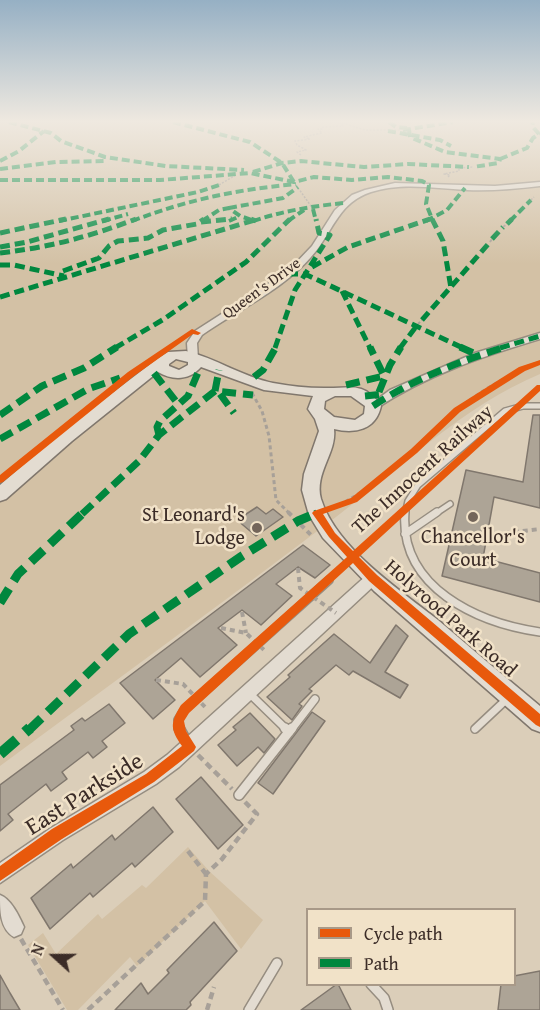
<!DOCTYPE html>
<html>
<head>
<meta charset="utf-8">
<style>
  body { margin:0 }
  #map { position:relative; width:540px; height:1010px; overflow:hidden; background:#dbceb9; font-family:"Gentium Book Plus",serif }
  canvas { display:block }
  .legend { position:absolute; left:306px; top:908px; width:210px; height:78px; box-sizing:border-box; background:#f1e2c8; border:2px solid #a89988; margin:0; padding:8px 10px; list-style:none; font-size:18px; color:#3b2c27 }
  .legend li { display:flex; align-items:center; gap:12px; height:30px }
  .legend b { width:30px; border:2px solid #a89988 }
  .north { position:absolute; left:24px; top:926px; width:60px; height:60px; -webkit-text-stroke:4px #f1e2c8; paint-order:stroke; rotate:291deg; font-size:16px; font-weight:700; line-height:24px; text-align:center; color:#3b2c27 }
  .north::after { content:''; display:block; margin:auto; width:21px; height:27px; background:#3b2c27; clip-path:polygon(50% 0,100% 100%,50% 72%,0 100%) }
</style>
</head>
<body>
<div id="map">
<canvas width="540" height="1010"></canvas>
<ul class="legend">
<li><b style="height:8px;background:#e8590c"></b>Cycle path</li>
<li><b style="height:8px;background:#00873e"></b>Path</li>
</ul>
<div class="north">N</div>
</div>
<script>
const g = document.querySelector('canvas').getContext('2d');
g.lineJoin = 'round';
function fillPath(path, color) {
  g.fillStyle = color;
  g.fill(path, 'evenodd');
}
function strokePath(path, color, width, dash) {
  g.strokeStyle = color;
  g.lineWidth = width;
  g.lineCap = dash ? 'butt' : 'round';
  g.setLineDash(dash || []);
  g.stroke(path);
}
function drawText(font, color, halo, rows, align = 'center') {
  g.font = font + ' "Gentium Book Plus",serif';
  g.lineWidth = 5;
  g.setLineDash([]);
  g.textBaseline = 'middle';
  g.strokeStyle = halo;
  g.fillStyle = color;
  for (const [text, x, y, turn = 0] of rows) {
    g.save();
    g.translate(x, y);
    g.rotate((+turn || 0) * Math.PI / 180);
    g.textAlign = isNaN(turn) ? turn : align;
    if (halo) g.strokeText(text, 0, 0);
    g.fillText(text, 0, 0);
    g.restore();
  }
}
const green = new Path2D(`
  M 0,122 L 540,122 L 540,374 C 462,407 403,466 336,517 C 225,601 112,683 0,766 Z
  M 188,847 L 209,871 L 263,920 L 241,949 L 205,901 L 137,966 L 130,957 L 78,1010 L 67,1010 L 28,945 L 43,933 L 56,954 L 98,914 L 102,919 L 142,885 L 146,888 Z`);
const building = new Path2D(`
  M 533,415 L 540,415 L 540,508 L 494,497 L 483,558 L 540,573 L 540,602 L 442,576 L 466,470 L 523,482 Z
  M 257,507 L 266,514 L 273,509 L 283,517 L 256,536 L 237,520 Z
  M 303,545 L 330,565 L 315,578 L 298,567 L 276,584 L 292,596 L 261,625 L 242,610 L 218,628 L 237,645 L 200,677 L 181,658 L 155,680 L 175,700 L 153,719 L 120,683 Z
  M 396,625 L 408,636 L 385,672 L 408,685 L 400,698 L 353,671 L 349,675 L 336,665 L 309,689 L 312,691 L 299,704 L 302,706 L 292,720 L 267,697 L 290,677 L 288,675 L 334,634 L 370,663 Z
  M 109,704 L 125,723 L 102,741 L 107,747 L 93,758 L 88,752 L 62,772 L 67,779 L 51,791 L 46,784 L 8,814 L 13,820 L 0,831 L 0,785 L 74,730 L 71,726 L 82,718 L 85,721 Z
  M 312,712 L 325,721 L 273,794 L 258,783 Z
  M 250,713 L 275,739 L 264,753 L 258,747 L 237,766 L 218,745 L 236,730 L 233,727 Z
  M 201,777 L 243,825 L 218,849 L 176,799 Z
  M 153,807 L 173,832 L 135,867 L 132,863 L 93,897 L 90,893 L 50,929 L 31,898 L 71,864 L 73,868 L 112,835 L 115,840 Z
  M 214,922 L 237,951 L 190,1002 L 191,1005 L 186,1010 L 115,1010 L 141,983 L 148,994 L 169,973 L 167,970 Z
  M 540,971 L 540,1010 L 498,1010 L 501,984 L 514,984 L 514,976 Z
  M 0,975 L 10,993 L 20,1010 L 0,1010 Z
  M 338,984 L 351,1010 L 301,1010 L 337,984 Z`);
const pathFar4 = new Path2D(`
  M 301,155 L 297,152 L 306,150 L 297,145 L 295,141 L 310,139 L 304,137 L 322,133 L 318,129 L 323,129 L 323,127 L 343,126 L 340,123 L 342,123 L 365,130 L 400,130
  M 448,177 L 450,175 L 444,174 L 459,171 L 459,168 L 473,167
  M 294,182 L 313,209
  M 219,185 L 236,175
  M 531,200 L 534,197`);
const pathFar3 = new Path2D(`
  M 503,227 L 507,224
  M 490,242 L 492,239
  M 418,324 L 422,320`);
const pathFar2 = new Path2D(`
  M 252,393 L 262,411 L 269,436 L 276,500 L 290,514
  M 333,508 C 382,485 415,445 456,411 C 481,390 510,374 540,362`);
const pathFar1 = new Path2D(`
  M 288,512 L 311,535
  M 487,535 L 540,529
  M 242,612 L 246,633`);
const path = new Path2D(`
  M 198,755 L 232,789
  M 188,851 L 206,874
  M 21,939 L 63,1010
  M 88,1010 L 205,901 L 206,874 L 222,859 L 257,814 L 245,802
  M 207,1010 L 214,987`);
const laneFar2 = new Path2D(`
  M 405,514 L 408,501 L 418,485 L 505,411 L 523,406 L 540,406
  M 435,514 L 450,504`);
const laneFar1 = new Path2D(`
  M 405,512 C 399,588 478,623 540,632
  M 405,534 L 437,512
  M 249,693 L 287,730
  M 475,729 L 508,698
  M 180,730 L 178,720 L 185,709 L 329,580
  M 291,730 L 315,699`);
const lane = new Path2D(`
  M 179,728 L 188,744
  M 285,728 L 289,732
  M 239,795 L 292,728
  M 371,984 L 384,998 L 388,1010
  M 249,1010 L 277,963`);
const street = new Path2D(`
  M 540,182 L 540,186 C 515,189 491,191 467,190 C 435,188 401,182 371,192 C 340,202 334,228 316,251 C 287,288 239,309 202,335 L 197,343 L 198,359 L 193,362 L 188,359 L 187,343 L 195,331 L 265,286 L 292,267 L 312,246 L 335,210 L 352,195 L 365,190 L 395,183 L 495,186 Z
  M 540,333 L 540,339 C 484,356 426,375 377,408 L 373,409 L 368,406 L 390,390 L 475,353 Z
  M 373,573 L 378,574 L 380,578 L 378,582 L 179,767 L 156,784 L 63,840 L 0,883 L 0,863 L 51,828 L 144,772 L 167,755 L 368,574 Z
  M 0,895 C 11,899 19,916 24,927 L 21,934 L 14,937 C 0,929 0,911 0,895 Z`);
const secondary = new Path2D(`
  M 186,351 C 215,358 243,377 273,383 C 289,386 307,388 324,388 C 349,389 363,380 381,406 C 376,430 355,434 334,429 C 337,453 314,473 321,499 C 336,548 400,590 438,620 C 472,649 506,678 540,706 L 540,732 L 532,729 L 374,591 L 323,538 L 309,515 L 302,490 L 304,474 L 319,431 L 315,419 L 308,409 L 313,396 L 264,390 L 201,367 C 190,380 173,381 158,372 L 72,441 L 6,499 L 0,501 L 0,485 L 60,433 L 157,359 L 168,352 ZM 176,359 L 188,362 L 188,365 L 179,370 L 169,366 L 169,364 ZM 335,396 L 351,396 L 365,406 L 364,414 L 355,420 L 334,417 L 324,409 L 325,401 Z`);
const pathBridge = new Path2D(`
  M 298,568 L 300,588 L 336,613
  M 221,628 L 246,633 L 264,650
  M 156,680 L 183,684 L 207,709`);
const quietFar4 = new Path2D(`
  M 9,122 L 51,133 L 61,141 L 105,157 L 166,166 L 244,170
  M 173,122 L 250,142 L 282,163 L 294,182
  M 389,122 L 396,127 L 407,128
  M 409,129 L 410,137 L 445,152 L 500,159 L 499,163 L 473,167
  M 403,130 L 453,122
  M 388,131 L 440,140 L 451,146
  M 500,159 L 527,148 L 533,138 L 539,134 L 532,126 L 533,122
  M 0,161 L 19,151 L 44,131
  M 0,169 L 56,162 L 104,161
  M 253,172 L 282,163 L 301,161 L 364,167 L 408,164 L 469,167
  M 0,180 L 160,180 L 250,173 L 294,182 L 314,177 L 352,180 L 388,177 L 422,181 L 429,185 L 426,204 L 433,221
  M 229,208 L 283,198 L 298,187
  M 313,209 L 316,221
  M 59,221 L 198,192 L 219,185
  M 103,221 L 128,214
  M 132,221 C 190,199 235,190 296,184
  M 202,221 L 219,210 L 229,208 L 240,216 L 255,221
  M 229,221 L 238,217
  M 253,221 C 283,211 313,206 344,203
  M 288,221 L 304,210
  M 426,221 L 447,210 L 465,188
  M 510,221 L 531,200`);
const quietFar3 = new Path2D(`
  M 251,219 L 256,221
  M 432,219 L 443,241 L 451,288
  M 201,222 L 232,219
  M 507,224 L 512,219
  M 0,233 L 66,219
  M 492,239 L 503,227
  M 0,247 L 27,242 L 109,219
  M 0,253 C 51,247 88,237 136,219
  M 0,265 L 14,265 L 64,276
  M 312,267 L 348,247 L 430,219
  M 63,271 L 99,258 L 109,246 L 118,241 L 148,238 L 163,230 L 197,224 L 204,219
  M 288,274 L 305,274 L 463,348
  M 342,291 L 370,348
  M 0,297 L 258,219
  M 422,320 L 490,242
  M 115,348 L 164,319 L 246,262 L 290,219
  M 275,348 L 295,290 L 330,235 L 319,233 L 316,219
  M 400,348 L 418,324
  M 500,348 L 540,336`);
const quietFar2 = new Path2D(`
  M 460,347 L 478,355
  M 154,373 L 178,404
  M 254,377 L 263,370 L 276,347
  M 346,385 L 384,376 L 370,347
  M 215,391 L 219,370
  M 379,392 L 390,365 L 401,347
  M 220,394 L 234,413
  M 365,396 L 385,394
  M 373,406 C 412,380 460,361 505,347
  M 0,415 L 42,386 L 84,368 L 117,347
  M 159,435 L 157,427 L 160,421 L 188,396 L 200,368
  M 0,439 L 88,389 L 120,378
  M 82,514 L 139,461 L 159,435 L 215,391 L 253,395
  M 315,514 L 317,513`);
const quietFar1 = new Path2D(`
  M 0,603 L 18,574 L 84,512
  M 29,730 L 129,634 L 242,556 L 298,521 L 317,513`);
const quiet = new Path2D(`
  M 0,754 L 30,728`);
const cycleway = new Path2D(`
  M 192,329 L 201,333 L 198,335 L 193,334 L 134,376 L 3,482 L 0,483 L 0,475 L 128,372 Z
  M 540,360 L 540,365 L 525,371 L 460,412 L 417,453 L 357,502 L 323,514 L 335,533 L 353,551 L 537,385 L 540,385 L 540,391 L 359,557 L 377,575 L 540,714 L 540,727 L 536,725 L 369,581 L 353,563 L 189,713 L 184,721 L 186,731 L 196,747 L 194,751 L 154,782 L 62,839 L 0,881 L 0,866 L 52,829 L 146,774 L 182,746 C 170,729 170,723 181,705 L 347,557 L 329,537 L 312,513 L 314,511 L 351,498 L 411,449 L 454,408 L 519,367 Z`);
const markers = [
  [473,517,6,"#73655a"],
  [257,528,6,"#73655a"]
];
const farStreetnames = [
  ["Queen's Drive",262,289,-36]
];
const streetNames = [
  ["The Innocent Railway",423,470,-42],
  ["Holyrood Park Road",450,619,41]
];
const poiNames = [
  ["St Leonard's",245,516],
  ["Lodge",245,539],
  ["Chancellor's",473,538,"center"],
  ["Court",473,561,"center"]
];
const nearStreetnames = [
  ["East Parkside",85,795,-32]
];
fillPath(green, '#d3c1a5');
fillPath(building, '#ada496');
strokePath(building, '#80776d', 1.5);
strokePath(laneFar2, '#968d80', 8);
strokePath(laneFar1, '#968d80', 10);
strokePath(lane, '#968d80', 12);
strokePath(street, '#968d80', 3);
strokePath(secondary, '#80776d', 3);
strokePath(pathFar4, '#a7a098', 1.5, [2, 1.5]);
strokePath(pathFar3, '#a7a098', 2, [3, 2]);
strokePath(pathFar2, '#a7a098', 3, [4, 3]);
strokePath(pathFar1, '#a7a098', 4, [5, 4]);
strokePath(path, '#a7a098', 4.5, [7, 4.5]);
strokePath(laneFar2, '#e3dcd1', 5);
strokePath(laneFar1, '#e3dcd1', 7);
strokePath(lane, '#e3dcd1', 9);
fillPath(street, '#e3dcd1');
fillPath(secondary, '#e3dcd1');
strokePath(pathBridge, '#a7a098', 4, [5, 4]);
strokePath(quietFar4, '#00873e', 4, [8, 4]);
strokePath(quietFar3, '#00873e', 5, [10, 5]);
strokePath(quietFar2, '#00873e', 7, [14, 7]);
strokePath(quietFar1, '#00873e', 9, [17, 9]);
strokePath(quiet, '#00873e', 11, [22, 11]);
fillPath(cycleway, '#e8590c');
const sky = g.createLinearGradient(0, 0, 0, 264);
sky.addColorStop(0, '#96b0c4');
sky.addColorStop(0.46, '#efe9e0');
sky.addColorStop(1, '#efe9e000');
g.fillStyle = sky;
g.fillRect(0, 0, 540, 264);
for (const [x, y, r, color] of markers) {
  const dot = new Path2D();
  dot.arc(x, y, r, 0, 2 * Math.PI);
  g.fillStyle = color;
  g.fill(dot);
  strokePath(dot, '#f1e2c8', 2);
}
drawText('16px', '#3b2c27', '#f1e2c8', farStreetnames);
drawText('20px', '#3b2c27', '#f1e2c8', streetNames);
drawText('20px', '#3b2c27', '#f1e2c8', poiNames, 'right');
drawText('24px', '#3b2c27', '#f1e2c8', nearStreetnames);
</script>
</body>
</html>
